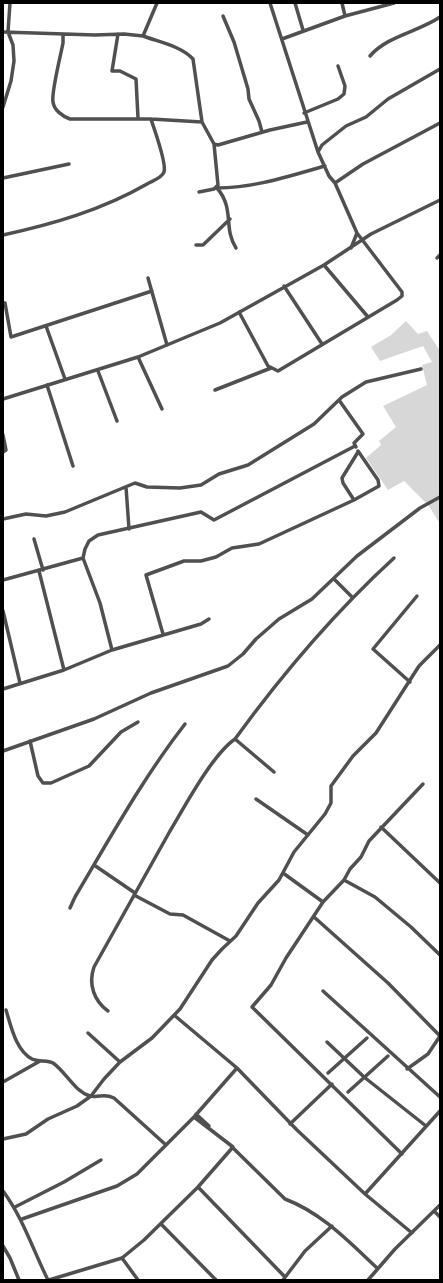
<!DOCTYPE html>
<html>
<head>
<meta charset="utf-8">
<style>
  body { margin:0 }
  #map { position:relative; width:443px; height:1283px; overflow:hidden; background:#fff; font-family:"Nunito Sans",sans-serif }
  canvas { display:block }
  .frame { position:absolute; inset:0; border:4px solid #000; pointer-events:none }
</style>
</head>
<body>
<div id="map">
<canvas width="443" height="1283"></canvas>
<div class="frame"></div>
</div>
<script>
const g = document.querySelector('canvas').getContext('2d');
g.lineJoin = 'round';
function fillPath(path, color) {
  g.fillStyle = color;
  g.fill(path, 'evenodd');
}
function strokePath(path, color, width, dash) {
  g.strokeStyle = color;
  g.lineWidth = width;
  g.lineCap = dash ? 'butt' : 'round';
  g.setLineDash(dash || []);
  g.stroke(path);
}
const green = new Path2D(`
  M 406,321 L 418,334 L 427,331 L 440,351 L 440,524 L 429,506 L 404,481 L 388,490 L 366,458 L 381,445 L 379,441 L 396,427 L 383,406 L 427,385 L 422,365 L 432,362 L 423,346 L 380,361 L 371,347 L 391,335 Z`);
const minor = new Path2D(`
  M 270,3 L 318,152
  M 295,3 L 303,30
  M 342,3 L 345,16
  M 223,16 L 234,42 L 248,89 L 249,99 L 259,121 L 262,132
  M 3,32 L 95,35 L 124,34 L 143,36 L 157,3
  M 63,34 L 63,43 C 61,54 51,93 53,102 C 54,110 62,116 70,119 L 151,119 L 202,122 L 214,144 L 218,145 L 270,130 L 307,122
  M 118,34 L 112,71 L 120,71 L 136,79 L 138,118
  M 143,36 C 159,42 181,46 193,59 L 202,122
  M 282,39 L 345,16 L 394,3
  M 370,56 C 387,36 418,32 440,17
  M 3,107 L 11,81 L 14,61 L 13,45 L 8,32 L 10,3
  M 304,113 L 338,99 L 344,94 L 345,86 L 338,66
  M 3,178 L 69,164
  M 335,183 L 363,164 L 440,123
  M 217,188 C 254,188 289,176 325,166
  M 217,188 C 235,209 223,228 236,248
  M 199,192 L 214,189 L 218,185 L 214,144
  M 3,235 C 53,224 102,210 147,184 C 152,181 162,178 164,172 C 167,163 154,129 151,119
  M 196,245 L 203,245 L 230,219
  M 351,248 L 357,233
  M 437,258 L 440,255
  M 324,265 L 368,317
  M 148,278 L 167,345
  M 284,286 L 322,344
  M 3,303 L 5,303 L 11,337 L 152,291
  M 239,312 L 268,366 L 278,371 L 397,300 L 402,296 L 402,292 L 357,233 L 335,183 L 329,176 L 318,152 L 322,145 L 346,126 L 366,117 L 388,99 L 440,69
  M 46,326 L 65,379
  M 138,357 L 162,409
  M 98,371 L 117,421
  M 47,385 L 73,466
  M 215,390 L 271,368
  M 3,399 L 138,357 L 220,323 L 324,265 L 371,234 L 440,200
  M 339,400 L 363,434 L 354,443 L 356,447
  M 3,435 L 6,450 L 3,452
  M 126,487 L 129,529
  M 354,500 L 343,483 L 342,478 L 358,452
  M 3,519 L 26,514 L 46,516 L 65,512 L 135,483 L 147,487 L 180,488 L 201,485 L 219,474 L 248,465 L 314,424 L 342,397 L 366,382 L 421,369
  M 34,539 L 43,570
  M 39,571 L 64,670
  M 334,579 L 352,597
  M 3,580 L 83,558
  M 3,611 L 20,683
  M 163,634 L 146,575 L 184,561 L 201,561 L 216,557 L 232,548 L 259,544 L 354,500 L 379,486 L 378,480 L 358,451
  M 112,650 L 100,603 L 83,558 L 85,549 L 89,541 L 98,535 L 201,512 L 214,520 L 355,446
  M 410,682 L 373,649 L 417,596
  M 3,689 L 64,670 L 112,650 L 201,624 L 209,619
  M 235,739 L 274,772
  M 30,741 L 38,776 L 43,783 L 51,783 L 89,766 L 121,732 L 138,722
  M 3,751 L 94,719 L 151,693 L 228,666 L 243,654 L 256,639 L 279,619 L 312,599 L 357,556 L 420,508 L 440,497
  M 256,799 L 308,835
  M 381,827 L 440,883
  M 94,865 L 135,893
  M 283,873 L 323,902
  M 344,880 L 375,897 L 411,927 L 440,955
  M 134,895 L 170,914 L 183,915 L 230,941
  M 70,908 L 75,897 C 110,838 143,778 185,724
  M 314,917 L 388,983 L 440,1036
  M 323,991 L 440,1097
  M 6,1010 C 11,1026 16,1051 32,1059 C 38,1062 48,1060 53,1063 C 66,1072 74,1091 90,1096 C 99,1098 104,1093 114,1098 L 166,1145
  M 108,1011 C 94,1001 88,984 94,967 C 119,922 145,876 170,831 C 185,806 212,755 235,739 C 283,673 334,613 394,558
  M 174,1015 L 237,1068 L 297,1130 L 365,1194 L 412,1233
  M 88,1033 L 120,1062
  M 327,1042 L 364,1077 L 426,1126
  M 407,1069 L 428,1054 L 440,1036
  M 328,1073 L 367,1038
  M 3,1082 L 40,1061
  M 348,1092 L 388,1056
  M 196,1114 L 209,1126
  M 290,1124 L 332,1084
  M 3,1139 L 26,1134 L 48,1119 L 77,1106 L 91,1096 L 104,1079 L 120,1062 L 152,1038 L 180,1009 L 212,960 L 222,949 L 236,936 L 258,903 L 279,880 L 294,852 L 325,814 L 331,803 L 331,786 L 353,756 L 376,733 L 419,666 L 440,645
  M 231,1146 L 285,1199 C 322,1213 349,1242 377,1268
  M 402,1154 L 252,1007 L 271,985 L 286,958 L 323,902 L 344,880 L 350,869 L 361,857 L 369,841 L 423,784
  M 198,1187 L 285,1277
  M 3,1191 C 23,1218 33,1250 48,1280
  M 365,1194 L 440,1111
  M 15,1207 L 64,1182 L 101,1160
  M 434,1211 L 440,1217
  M 22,1219 L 117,1186 L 137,1174 L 194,1117 L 237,1068
  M 161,1224 L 216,1280
  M 3,1246 L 10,1258 L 19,1280
  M 122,1258 L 138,1280
  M 49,1280 L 122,1258 L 144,1240 L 198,1187 L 233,1147 L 194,1117
  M 283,1280 L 305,1251 L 332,1226
  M 368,1280 L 395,1249 L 440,1205`);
fillPath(green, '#d7d7d7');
strokePath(minor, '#505050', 3.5);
</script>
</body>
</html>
